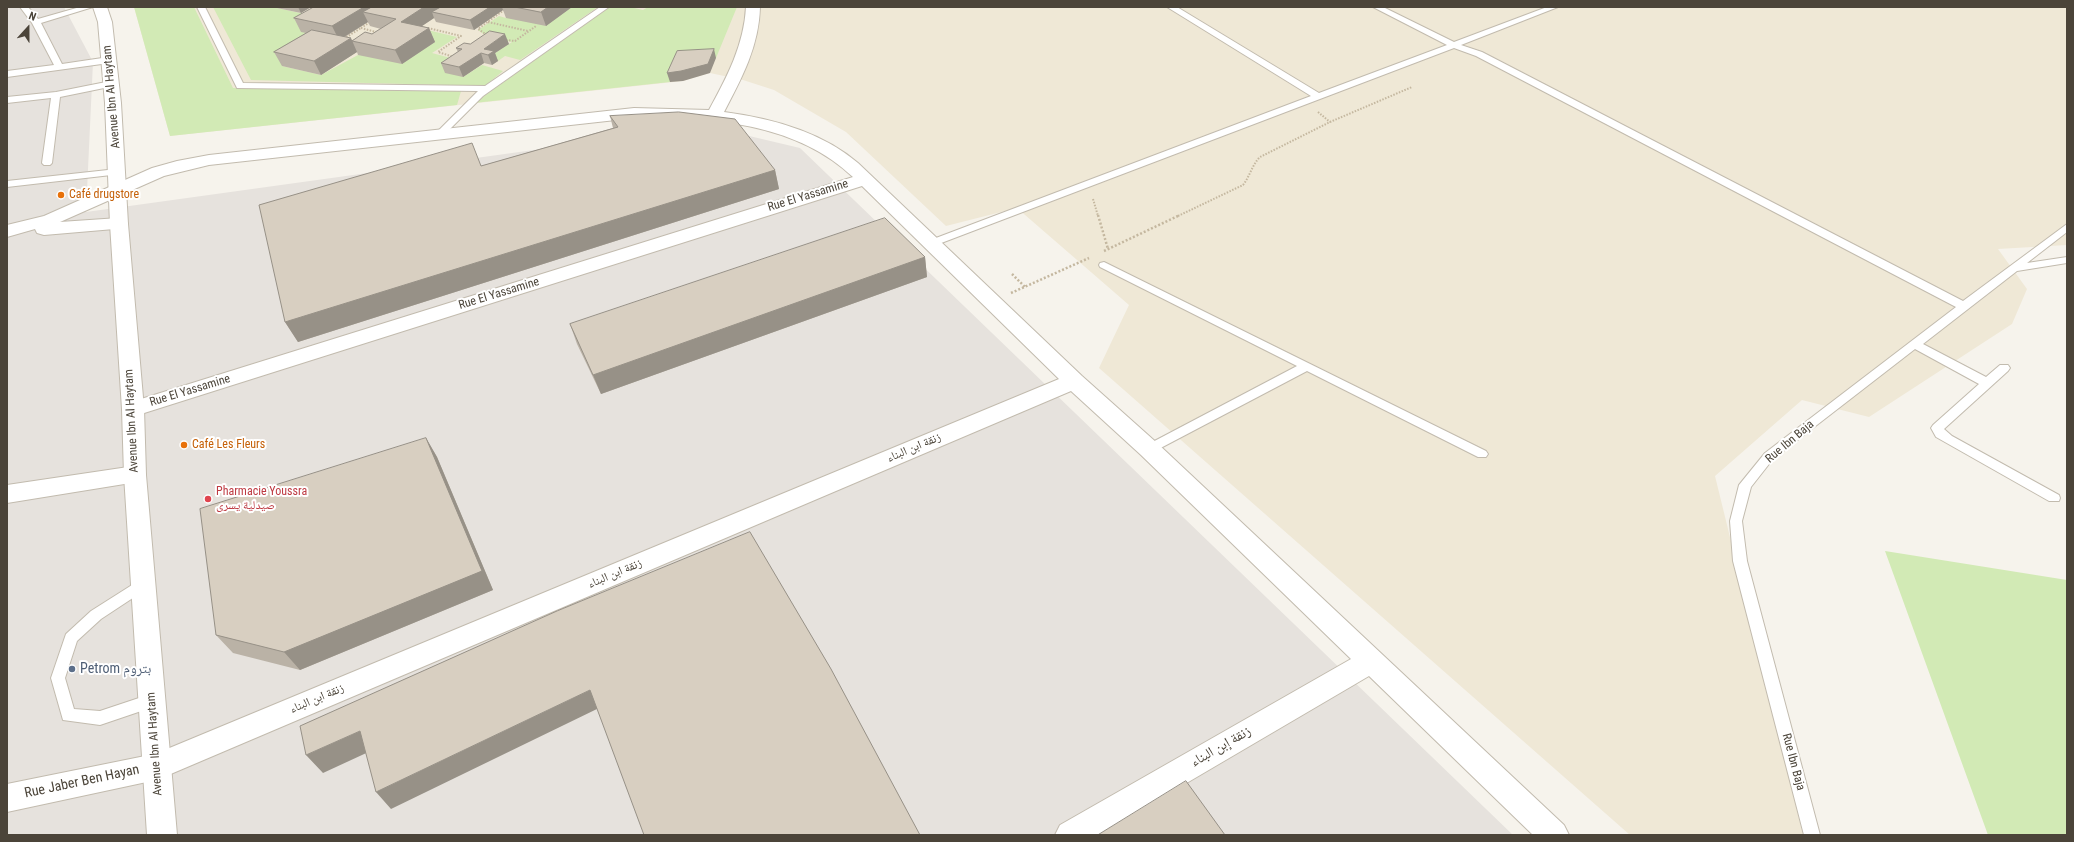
<!DOCTYPE html>
<html>
<head>
<meta charset="utf-8">
<style>
  body { margin:0 }
  #map { position:relative; width:2074px; height:842px; overflow:hidden; background:#f6f3ec; font-family:"Roboto Condensed",sans-serif }
  canvas { display:block }
  .frame { position:absolute; inset:0; border:8px solid #4b4439; pointer-events:none }
  .north { position:absolute; left:8px; top:8px; width:40px; height:40px; -webkit-text-stroke:3px #fff; paint-order:stroke; rotate:21deg; font-size:11px; font-weight:700; line-height:16px; text-align:center; color:#4b4439 }
  .north::after { content:''; display:block; margin:auto; width:14px; height:18px; background:#4b4439; clip-path:polygon(50% 0,100% 100%,50% 72%,0 100%) }
</style>
</head>
<body>
<div id="map">
<canvas width="2074" height="842"></canvas>
<div class="frame"></div>
<div class="north">N</div>
</div>
<script>
const g = document.querySelector('canvas').getContext('2d');
g.lineJoin = 'round';
function fillPath(path, color) {
  g.fillStyle = color;
  g.fill(path, 'evenodd');
}
function strokePath(path, color, width, dash) {
  g.strokeStyle = color;
  g.lineWidth = width;
  g.lineCap = dash ? 'butt' : 'round';
  g.setLineDash(dash || []);
  g.stroke(path);
}
function drawText(font, color, halo, rows, align = 'center') {
  g.font = font + ' "Roboto Condensed","Noto Naskh Arabic",sans-serif';
  g.lineWidth = 4;
  g.setLineDash([]);
  g.textBaseline = 'middle';
  g.strokeStyle = halo;
  g.fillStyle = color;
  for (const [text, x, y, turn = 0] of rows) {
    g.save();
    g.translate(x, y);
    g.rotate((+turn || 0) * Math.PI / 180);
    g.textAlign = isNaN(turn) ? turn : align;
    if (halo) g.strokeText(text, 0, 0);
    g.fillText(text, 0, 0);
    g.restore();
  }
}
const industrial = new Path2D(`
  M 7,7 L 64,7 L 93,62 L 86,212 L 707,126 L 800,148 L 1513,835 L 7,835 Z`);
const education = new Path2D(`
  M 134,7 L 2067,7 L 2067,245 L 1998,249 L 2027,289 L 2012,324 L 1869,417 L 1802,400 L 1715,476 L 1803,835 L 1630,835 L 1099,368 L 1129,305 L 1017,208 L 946,226 L 846,132 L 774,90 L 743,80 L 710,73 L 683,81 L 170,136 Z`);
const green = new Path2D(`
  M 134,7 L 194,7 L 233,88 L 461,91 L 457,105 L 170,136 Z
  M 213,7 L 272,7 L 324,18 L 328,38 L 282,66 L 321,75 L 358,55 L 419,28 L 457,37 L 432,53 L 462,61 L 463,77 L 482,65 L 503,71 L 485,86 L 251,80 Z
  M 572,7 L 598,7 L 520,60 L 505,56 L 498,61 L 487,58 L 512,42 L 488,37 L 478,30 L 499,16 L 506,18 Z
  M 610,7 L 630,7 L 643,10 L 648,7 L 737,7 L 716,58 L 679,60 L 670,82 L 474,103 Z
  M 1885,551 L 2067,580 L 2067,835 L 1988,835 Z`);
const pathFar1 = new Path2D(`
  M 488,22 L 528,31
  M 361,28 L 387,35 L 362,50 L 337,43 Z
  M 361,28 L 370,22
  M 428,28 L 461,36 L 438,52 L 454,57
  M 487,35 L 478,29 L 508,7
  M 506,40 L 515,41 L 536,26
  M 1318,112 L 1330,122
  M 1093,199 L 1098,216
  M 1178,216 L 1243,185 C 1250,176 1252,165 1260,157 L 1330,122 L 1412,87`);
const path = new Path2D(`
  M 1098,215 L 1108,249
  M 1104,251 L 1180,215
  M 1012,274 L 1025,287
  M 1011,293 L 1089,258`);
const service = new Path2D(`
  M 20,7 L 28,7 L 38,19 L 80,7 L 93,7 L 41,23 L 62,64 L 109,57 L 113,60 L 109,63 L 7,77 L 7,71 L 54,65 L 32,23 Z
  M 197,7 L 205,7 L 243,83 L 485,86 L 600,7 L 609,7 L 483,96 L 443,136 L 440,137 L 435,134 L 478,91 L 237,88 Z
  M 1167,7 L 1177,7 L 1319,93 L 1447,45 L 1373,7 L 1383,7 L 1454,42 L 1547,7 L 1558,7 L 1461,45 L 1482,52 L 1963,301 L 2067,224 L 2067,232 L 2027,263 L 2067,257 L 2067,263 L 2017,271 L 1923,344 L 1986,377 L 2000,365 L 2008,365 L 2010,368 L 2008,371 L 1944,429 L 1952,436 L 2059,495 L 2060,498 L 2059,501 L 2049,501 L 1936,437 L 1931,428 L 1933,425 L 1979,384 L 1915,349 L 1773,459 L 1751,487 L 1742,521 L 1747,561 L 1820,835 L 1804,835 L 1733,561 L 1730,521 L 1739,485 L 1765,453 L 1956,307 L 1476,56 L 1454,48 L 936,245 L 928,245 L 927,243 L 928,241 L 1311,96 Z
  M 111,81 L 114,82 L 114,86 L 60,97 L 52,163 L 50,165 L 44,165 L 42,163 L 51,98 L 7,103 L 7,97 L 56,92 Z
  M 117,169 L 122,172 L 120,174 L 7,187 L 7,181 Z
  M 1104,262 L 1486,451 L 1488,454 L 1486,457 L 1478,457 L 1307,371 L 1153,452 L 1145,452 L 1143,449 L 1145,446 L 1297,366 L 1100,267 L 1099,265 L 1100,263 Z
  M 143,578 L 148,580 L 150,584 L 148,588 L 101,619 L 77,641 L 65,678 L 74,709 L 100,711 L 151,694 L 156,696 L 158,701 L 156,706 L 100,725 L 63,720 L 51,678 L 66,634 L 91,611 Z`);
const minor = new Path2D(`
  M 746,7 L 760,7 C 759,46 742,78 724,112 C 771,118 822,132 858,163 L 1082,376 L 1157,443 L 1564,825 L 1569,835 L 1533,835 L 1369,676 L 1098,835 L 1055,835 L 1060,825 L 1351,659 L 1141,455 L 1071,391 L 166,776 L 156,780 L 7,812 L 7,784 L 155,754 L 1059,379 L 862,186 L 141,414 L 133,417 L 125,414 L 122,409 L 125,404 L 853,177 C 795,122 710,117 634,118 L 209,165 L 164,176 L 60,222 L 119,218 L 126,220 L 128,224 L 126,228 L 44,235 L 37,233 L 35,229 L 7,237 L 7,225 L 44,216 L 152,168 L 177,161 L 209,155 L 634,108 L 709,110 C 727,77 744,45 746,7 Z
  M 135,466 L 143,469 L 146,475 L 143,481 L 7,503 L 7,485 Z`);
const tertiary = new Path2D(`
  M 93,7 L 107,7 L 112,22 L 121,103 L 128,224 L 144,409 L 146,475 L 177,835 L 147,835 L 124,475 L 122,409 L 110,224 L 105,103 L 98,22 Z`);
const wall = new Path2D(`
  M 272,7 L 311,7 L 301,13 Z
  M 314,7 L 370,7 L 371,8 L 439,8 L 441,7 L 572,7 L 546,26 L 506,18 L 503,10 L 474,30 L 436,22 L 434,18 L 422,26 L 429,28 L 435,42 L 402,64 L 358,55 L 357,52 L 321,75 L 282,66 L 274,52 L 306,33 L 301,32 L 294,18 ZM 368,22 L 370,26 L 381,29 L 372,34 L 352,40 L 345,37 Z
  M 470,44 L 509,44 L 495,53 L 498,61 L 492,65 L 484,63 L 463,77 L 445,73 L 441,63 L 458,52 L 456,48 Z
  M 610,116 L 775,170 L 779,189 L 298,342 L 285,322 L 481,166 L 613,128 Z
  M 925,257 L 927,277 L 601,394 L 577,344 L 570,324 Z
  M 426,438 L 437,457 L 493,590 L 300,670 L 233,653 L 216,635 Z`);
const shadedWall = new Path2D(`
  M 298,7 L 311,7 L 301,13 Z
  M 364,7 L 370,7 L 374,14 L 363,12 L 368,22 L 339,40 L 332,26 Z
  M 424,7 L 439,7 L 441,14 L 432,12 L 434,18 L 407,36 L 401,22 Z
  M 490,7 L 502,7 L 503,10 L 474,30 L 470,20 Z
  M 548,7 L 572,7 L 546,26 L 541,12 Z
  M 429,28 L 435,42 L 402,64 L 395,50 Z
  M 505,34 L 509,44 L 495,53 L 498,61 L 492,65 L 488,55 L 484,49 Z
  M 351,38 L 357,52 L 321,75 L 314,61 Z
  M 714,49 L 716,58 L 710,73 L 683,81 L 670,82 L 667,73 Z
  M 481,53 L 484,63 L 463,77 L 459,67 Z
  M 775,170 L 779,189 L 298,342 L 285,322 Z
  M 925,257 L 927,277 L 601,394 L 593,375 Z
  M 426,438 L 437,457 L 493,590 L 300,670 L 284,652 Z
  M 590,690 L 599,708 L 391,809 L 376,792 Z
  M 360,731 L 375,749 L 323,773 L 306,755 Z`);
const building = new Path2D(`
  M 314,7 L 364,7 L 332,26 L 294,18 Z
  M 372,7 L 424,7 L 401,22 L 429,28 L 395,50 L 352,41 L 365,32 L 372,34 L 396,19 L 363,12 Z
  M 441,7 L 490,7 L 470,20 L 432,12 Z
  M 515,7 L 548,7 L 541,12 Z
  M 312,30 L 351,38 L 314,61 L 274,52 Z
  M 490,31 L 505,34 L 484,49 L 494,51 L 488,55 L 481,53 L 459,67 L 441,63 L 462,49 L 456,48 L 464,43 L 470,44 Z
  M 714,49 L 708,64 L 681,71 L 667,73 L 677,51 Z
  M 679,112 L 735,119 L 775,170 L 285,322 L 259,205 L 472,143 L 481,166 L 618,127 L 610,116 Z
  M 885,218 L 925,257 L 593,375 L 570,324 Z
  M 426,438 L 482,571 L 284,652 L 216,635 L 200,509 Z
  M 750,532 L 831,669 L 920,835 L 644,835 L 590,690 L 376,792 L 360,731 L 306,755 L 300,726 L 557,611 Z
  M 1186,781 L 1225,835 L 1098,835 Z`);
const markers = [
  [61,195,4,"#e8710a"],
  [184,445,4,"#e8710a"],
  [208,499,4,"#e0444e"],
  [72,669,4,"#5c6f8a"]
];
const streetNames = [
  ["Avenue Ibn Al Haytam",112,97,-95],
  ["Rue El Yassamine",808,196,-17],
  ["Rue El Yassamine",499,294,-17],
  ["Rue El Yassamine",190,391,-17],
  ["Avenue Ibn Al Haytam",132,421,-93],
  ["Rue Ibn Baja",1790,442,-40],
  ["زنقة ابن البناء",914,448,-23],
  ["زنقة ابن البناء",615,574,-23],
  ["زنقة ابن البناء",317,699,-23],
  ["Avenue Ibn Al Haytam",155,744,-94],
  ["Rue Ibn Baja",1793,762,75]
];
const foodNames = [
  ["Café drugstore",69,195],
  ["Café Les Fleurs",192,445]
];
const healthNames = [
  ["Pharmacie Youssra",216,492],
  ["صيدلية يسرى",216,506]
];
const nearServicenames = [
  ["Petrom بتروم",80,669]
];
const nearStreetnames = [
  ["زنقة إبن البناء",1221,747,-30],
  ["Rue Jaber Ben Hayan",82,782,-12]
];
fillPath(industrial, '#e6e2dd');
fillPath(education, '#efe8d6');
fillPath(green, '#d2eab5');
strokePath(service, '#c2bbae', 2);
strokePath(minor, '#c2bbae', 2);
strokePath(tertiary, '#c2bbae', 2);
strokePath(pathFar1, '#c4b79f', 2, [1.5, 1.5]);
strokePath(path, '#c4b79f', 2.5, [2, 2]);
fillPath(service, '#fff');
fillPath(minor, '#fff');
fillPath(tertiary, '#fff');
fillPath(wall, '#bab2a6');
fillPath(shadedWall, '#979187');
fillPath(building, '#d8cfc1');
strokePath(building, '#979187', 1);
for (const [x, y, r, color] of markers) {
  const dot = new Path2D();
  dot.arc(x, y, r, 0, 2 * Math.PI);
  g.fillStyle = color;
  g.fill(dot);
  strokePath(dot, '#fff', 1.5);
}
drawText('12px', '#4b4439', '#fff', streetNames);
drawText('12px', '#c56008', '#fff', foodNames, 'left');
drawText('12px', '#be3a42', '#fff', healthNames, 'left');
drawText('14px', '#4e5e75', '#fff', nearServicenames, 'left');
drawText('14px', '#4b4439', '#fff', nearStreetnames);
</script>
</body>
</html>
